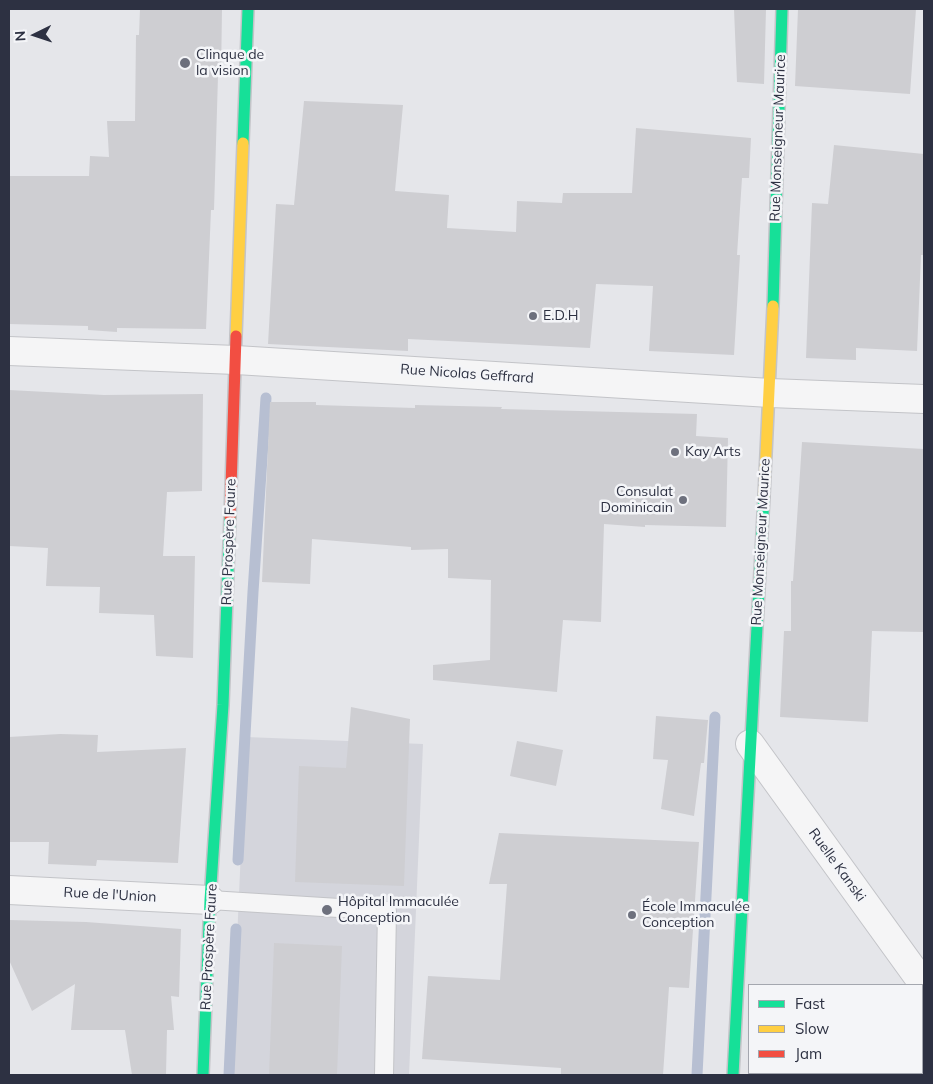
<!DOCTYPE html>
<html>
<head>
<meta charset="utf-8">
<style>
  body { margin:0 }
  #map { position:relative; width:933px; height:1084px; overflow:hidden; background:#e5e6ea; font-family:Mulish,sans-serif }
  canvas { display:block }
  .frame { position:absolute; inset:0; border:10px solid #2d3142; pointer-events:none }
  .legend { position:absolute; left:748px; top:984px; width:175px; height:90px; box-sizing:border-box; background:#f4f5f8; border:1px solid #a4a7af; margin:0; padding:6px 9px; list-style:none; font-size:15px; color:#2d3142 }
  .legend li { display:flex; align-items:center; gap:10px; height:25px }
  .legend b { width:25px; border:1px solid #a4a7af }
  .north { position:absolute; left:10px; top:10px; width:50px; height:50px; -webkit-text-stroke:4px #f4f5f8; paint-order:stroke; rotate:266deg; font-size:14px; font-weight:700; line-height:20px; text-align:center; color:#2d3142 }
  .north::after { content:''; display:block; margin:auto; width:18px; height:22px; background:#2d3142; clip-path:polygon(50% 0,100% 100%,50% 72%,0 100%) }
</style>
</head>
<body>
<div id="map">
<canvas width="933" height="1084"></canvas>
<div class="frame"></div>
<ul class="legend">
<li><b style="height:6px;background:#16e098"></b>Fast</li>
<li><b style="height:6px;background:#ffcf43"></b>Slow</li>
<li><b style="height:6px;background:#f24e42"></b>Jam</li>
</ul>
<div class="north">N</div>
</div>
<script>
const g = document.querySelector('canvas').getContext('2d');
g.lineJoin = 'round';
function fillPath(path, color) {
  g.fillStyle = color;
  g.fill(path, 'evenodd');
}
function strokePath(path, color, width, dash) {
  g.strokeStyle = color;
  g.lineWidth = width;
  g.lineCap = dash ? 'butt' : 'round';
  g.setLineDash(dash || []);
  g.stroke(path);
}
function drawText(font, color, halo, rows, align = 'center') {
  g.font = font + ' Mulish,sans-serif';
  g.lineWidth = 5;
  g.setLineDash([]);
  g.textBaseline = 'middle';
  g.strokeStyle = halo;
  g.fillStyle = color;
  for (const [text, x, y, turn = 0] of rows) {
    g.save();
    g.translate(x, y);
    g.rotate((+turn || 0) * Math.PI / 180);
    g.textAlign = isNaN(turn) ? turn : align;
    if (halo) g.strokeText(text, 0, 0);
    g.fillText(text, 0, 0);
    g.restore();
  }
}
const built = new Path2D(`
  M 246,737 L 423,744 L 409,1075 L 231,1075 Z`);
const stream = new Path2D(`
  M 238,860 L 253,592 L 266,398
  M 229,1075 L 236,929
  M 697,1075 L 715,717`);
const building = new Path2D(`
  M 140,9 L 222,9 L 221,76 L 218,76 L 214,210 L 211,210 L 206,329 L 117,328 L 117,332 L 88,330 L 88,326 L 9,324 L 9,176 L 89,176 L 90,156 L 109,157 L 107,121 L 135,121 L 136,35 L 139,35 Z
  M 734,9 L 766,9 L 764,84 L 737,82 Z
  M 798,9 L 916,9 L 910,94 L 795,86 Z
  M 304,101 L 403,105 L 395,191 L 449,195 L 447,228 L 516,232 L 517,201 L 562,203 L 563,193 L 632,193 L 636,128 L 751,138 L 749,178 L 742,178 L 737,255 L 740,255 L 734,355 L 649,351 L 653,286 L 596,284 L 590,348 L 408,339 L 408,351 L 268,344 L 276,204 L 294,205 Z
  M 834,145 L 924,154 L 924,255 L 921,255 L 917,351 L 856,348 L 856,360 L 806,358 L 812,203 L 828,204 Z
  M 9,390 L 104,395 L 203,394 L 202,491 L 167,492 L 163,556 L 195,556 L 193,658 L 156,656 L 154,615 L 99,613 L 100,587 L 46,586 L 48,548 L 9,546 Z
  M 270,402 L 316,402 L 316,405 L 415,408 L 415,405 L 502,407 L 501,409 L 697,414 L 696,436 L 728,438 L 726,527 L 645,525 L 645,527 L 604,524 L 601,622 L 563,620 L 557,692 L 433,680 L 433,665 L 490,660 L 491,580 L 448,578 L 448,549 L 411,550 L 411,547 L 312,539 L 310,584 L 262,582 Z
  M 802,442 L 924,449 L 924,632 L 872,631 L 868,722 L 780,717 L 784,631 L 791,631 L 791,581 L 793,581 Z
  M 351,707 L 410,719 L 404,886 L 295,882 L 299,766 L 346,768 Z
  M 656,716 L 708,720 L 704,763 L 701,763 L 694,816 L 661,809 L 668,760 L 653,759 Z
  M 60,734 L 98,735 L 97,752 L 186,748 L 178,863 L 97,860 L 96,866 L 48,864 L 49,842 L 9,842 L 9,737 Z
  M 517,741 L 563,750 L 556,786 L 510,776 Z
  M 499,833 L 699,842 L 689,988 L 669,987 L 663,1075 L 561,1075 L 561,1068 L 422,1059 L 428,976 L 500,980 L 507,884 L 489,884 Z
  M 9,920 L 86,922 L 181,929 L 179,997 L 171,996 L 174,1030 L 167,1030 L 166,1075 L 132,1075 L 125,1030 L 71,1030 L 75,984 L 32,1011 L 9,960 Z
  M 274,943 L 342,946 L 337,1075 L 269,1075 Z`);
const lane = new Path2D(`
  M 210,900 L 387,911 L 384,1075`);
const street = new Path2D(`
  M 9,351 L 236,360 L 770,393 L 924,399
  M 750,744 L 924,985
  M 9,890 L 210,900`);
const fast = new Path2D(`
  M 243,143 L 248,9
  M 773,306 L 782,9
  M 203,1075 L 210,900 L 223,705 L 230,517
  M 733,1075 L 764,496`);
const slow = new Path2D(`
  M 236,336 L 243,143
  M 764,496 L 773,306`);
const jam = new Path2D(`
  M 230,517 L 236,336`);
const markers = [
  [185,63,6,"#6d707d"],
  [533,316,5,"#6d707d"],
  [675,452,5,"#6d707d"],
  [683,500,5,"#6d707d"],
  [327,910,6,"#6d707d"],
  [632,915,5,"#6d707d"]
];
const poiNames = [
  ["Clinque de",196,55],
  ["la vision",196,71],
  ["E.D.H",543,316],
  ["Kay Arts",685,452],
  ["Consulat",673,492,"right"],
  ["Dominicain",673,508,"right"],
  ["Hôpital Immaculée",338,902],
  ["Conception",338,918],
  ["École Immaculée",642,907],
  ["Conception",642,923]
];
const streetNames = [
  ["Rue Monseigneur Maurice",778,138,-88],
  ["Rue Nicolas Geffrard",467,374,4],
  ["Rue Prospère Faure",229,542,-88],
  ["Rue Monseigneur Maurice",761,542,-87],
  ["Ruelle Kanski",837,865,54],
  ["Rue de l'Union",110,895,3],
  ["Rue Prospère Faure",209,947,-87]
];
fillPath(built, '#d4d5dc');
strokePath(stream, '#b7bfd2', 11);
fillPath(building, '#ceced2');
strokePath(lane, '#c3c4c8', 20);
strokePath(street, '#c3c4c8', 30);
strokePath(fast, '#c3c4c8', 14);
strokePath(slow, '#c3c4c8', 14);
strokePath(jam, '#c3c4c8', 14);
strokePath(lane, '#f5f5f6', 18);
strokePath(street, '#f5f5f6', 28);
strokePath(fast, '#16e098', 11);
strokePath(slow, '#ffcf43', 11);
strokePath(jam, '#f24e42', 11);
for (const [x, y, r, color] of markers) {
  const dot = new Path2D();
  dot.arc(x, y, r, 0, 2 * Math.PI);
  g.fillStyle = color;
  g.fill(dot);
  strokePath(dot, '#f4f5f8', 2);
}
drawText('14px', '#2d3142', '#f4f5f8', poiNames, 'left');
drawText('14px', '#2d3142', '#f4f5f8', streetNames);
</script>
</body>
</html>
